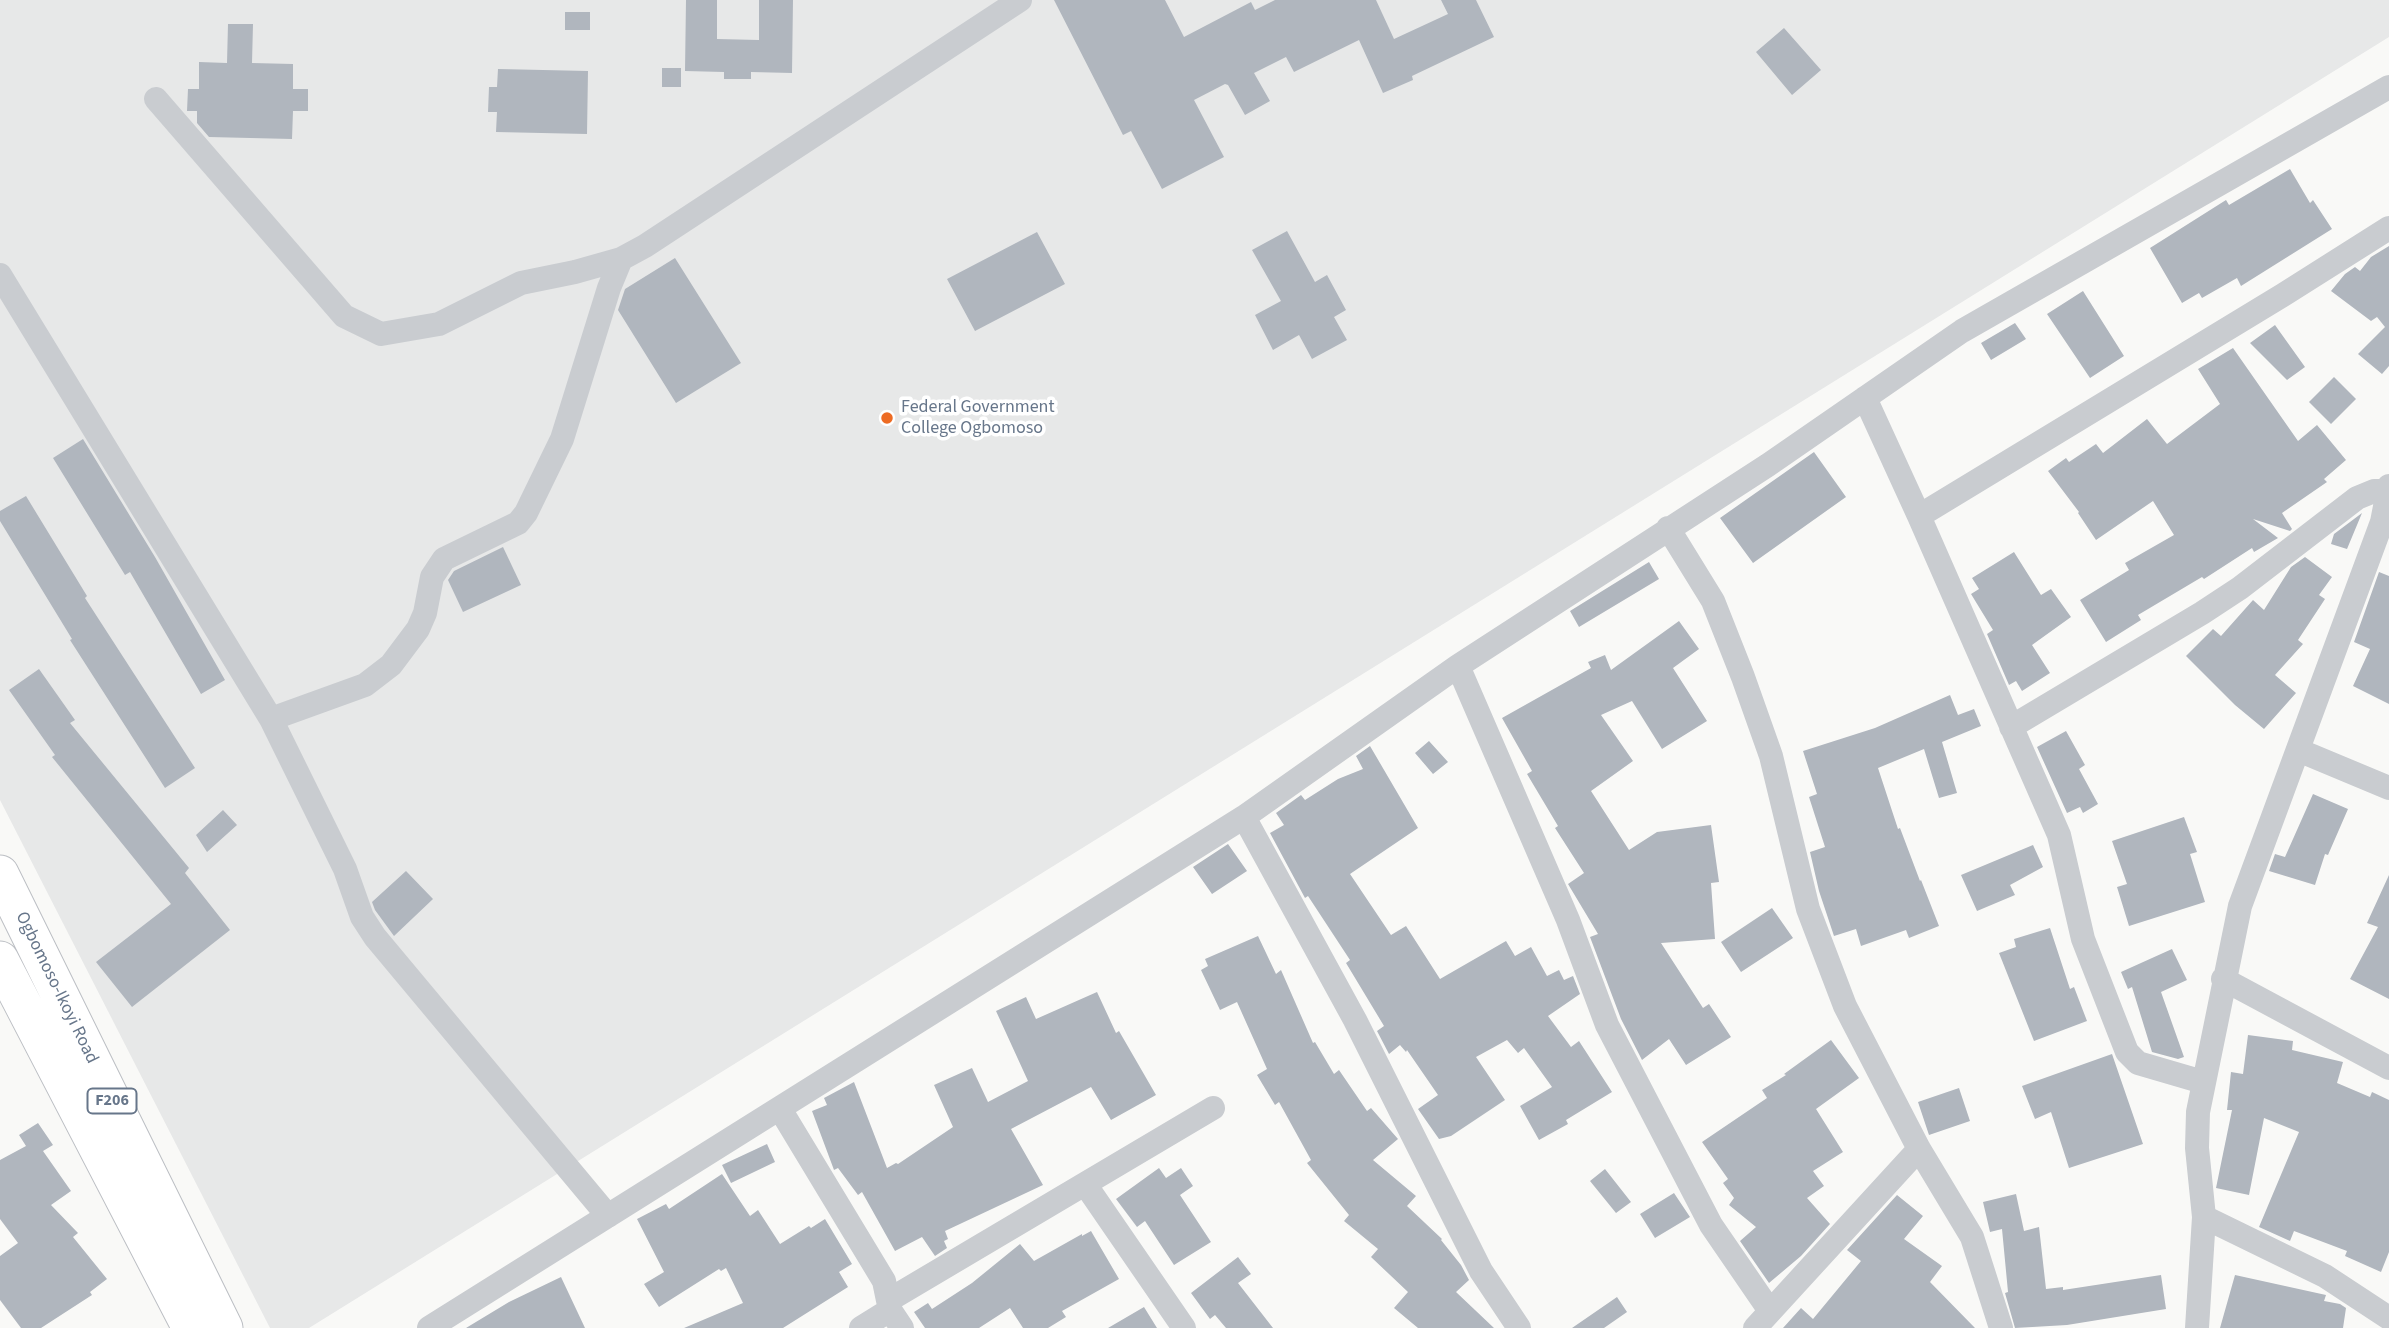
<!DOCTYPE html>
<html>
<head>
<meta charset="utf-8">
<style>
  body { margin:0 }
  canvas { display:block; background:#f9f9f7 }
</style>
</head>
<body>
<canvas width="2389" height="1328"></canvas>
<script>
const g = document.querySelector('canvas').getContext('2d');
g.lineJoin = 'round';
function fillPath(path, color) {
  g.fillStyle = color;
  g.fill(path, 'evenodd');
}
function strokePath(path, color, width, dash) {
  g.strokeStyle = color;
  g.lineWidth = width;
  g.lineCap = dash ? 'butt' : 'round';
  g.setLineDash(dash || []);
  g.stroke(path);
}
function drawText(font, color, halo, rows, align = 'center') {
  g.font = font + ' "Source Sans 3",sans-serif';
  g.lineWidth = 7;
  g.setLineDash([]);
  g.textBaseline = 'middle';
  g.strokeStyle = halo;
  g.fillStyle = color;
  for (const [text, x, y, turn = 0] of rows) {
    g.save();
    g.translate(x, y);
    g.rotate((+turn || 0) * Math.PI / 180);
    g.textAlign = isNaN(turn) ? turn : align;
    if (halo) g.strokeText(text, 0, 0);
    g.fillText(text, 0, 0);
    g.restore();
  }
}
const built = new Path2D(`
  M 0,0 L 2389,0 L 2389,37 L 309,1328 L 270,1328 L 0,800 Z`);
const building = new Path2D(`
  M 686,0 L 717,0 L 717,39 L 759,40 L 759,0 L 793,0 L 792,73 L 751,72 L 751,79 L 724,79 L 724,72 L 685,71 Z
  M 1054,0 L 1165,0 L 1184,37 L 1251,2 L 1255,10 L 1275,0 L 1376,0 L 1394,39 L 1448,14 L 1441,0 L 1476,0 L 1494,37 L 1412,76 L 1413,80 L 1383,93 L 1359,40 L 1294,72 L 1286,57 L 1254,73 L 1270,101 L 1245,115 L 1228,85 L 1225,84 L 1194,100 L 1224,157 L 1162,189 L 1131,131 L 1123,135 Z
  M 565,12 L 590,12 L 590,30 L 565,30 Z
  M 228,24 L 253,24 L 252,63 L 293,64 L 293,89 L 308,89 L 308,111 L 293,111 L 292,139 L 209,137 L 197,123 L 197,111 L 187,111 L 188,89 L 199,89 L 199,62 L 227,63 Z
  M 1784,28 L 1821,70 L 1792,95 L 1756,52 Z
  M 662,68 L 681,68 L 681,87 L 662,87 Z
  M 498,69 L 588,71 L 587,134 L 496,132 L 497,112 L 488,112 L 489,87 L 497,87 Z
  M 2290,169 L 2310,203 L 2313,200 L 2332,229 L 2241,286 L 2237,278 L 2202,298 L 2199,293 L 2182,303 L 2150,248 L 2226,200 L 2229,205 Z
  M 1287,231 L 1315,282 L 1327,275 L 1346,310 L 1334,317 L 1347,340 L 1312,359 L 1299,335 L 1273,350 L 1255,315 L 1281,301 L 1252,250 Z
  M 1037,232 L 1065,284 L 975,331 L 947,279 Z
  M 2389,246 L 2389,366 L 2382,374 L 2358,354 L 2385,327 L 2377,317 L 2371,321 L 2331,291 L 2345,274 L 2355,267 L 2360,271 L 2371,257 Z
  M 675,258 L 741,363 L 676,403 L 618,310 L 625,289 Z
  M 2083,291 L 2124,356 L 2090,378 L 2047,314 Z
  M 2015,323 L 2026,339 L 1991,360 L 1981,343 Z
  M 2275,325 L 2305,367 L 2287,380 L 2250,343 Z
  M 2233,348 L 2298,441 L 2317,425 L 2346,460 L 2324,479 L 2327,482 L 2282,513 L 2292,529 L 2290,531 L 2253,519 L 2278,538 L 2254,552 L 2252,548 L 2204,579 L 2202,577 L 2138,615 L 2141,620 L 2106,642 L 2080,600 L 2129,570 L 2125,563 L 2174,535 L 2153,501 L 2096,540 L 2078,513 L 2079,512 L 2048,471 L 2066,458 L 2069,462 L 2096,444 L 2103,453 L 2147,419 L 2167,444 L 2220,404 L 2198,369 Z
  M 2334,377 L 2356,399 L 2331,424 L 2309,402 Z
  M 83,439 L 155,557 L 225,680 L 201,694 L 130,572 L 125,575 L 53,458 Z
  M 1814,452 L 1846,497 L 1753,563 L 1720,518 Z
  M 26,496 L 87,596 L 85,598 L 195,768 L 165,788 L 70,640 L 72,639 L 0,521 L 0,511 Z
  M 2362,513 L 2347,549 L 2331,544 L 2334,534 Z
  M 503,547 L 521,585 L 463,612 L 448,580 L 454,571 Z
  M 2014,552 L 2041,595 L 2051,589 L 2071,617 L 2032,645 L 2050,673 L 2022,691 L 2016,681 L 2009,685 L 1987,634 L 1993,630 L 1971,594 L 1979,589 L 1972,578 Z
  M 2305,557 L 2332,577 L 2319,595 L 2325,599 L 2298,640 L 2303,644 L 2275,675 L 2296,693 L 2264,729 L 2235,705 L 2186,656 L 2213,629 L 2221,636 L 2253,600 L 2264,610 L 2291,567 Z
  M 1649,562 L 1659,579 L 1579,627 L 1570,611 Z
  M 2379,572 L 2389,576 L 2389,704 L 2353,686 L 2370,649 L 2354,642 Z
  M 1679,621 L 1699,649 L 1673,668 L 1707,721 L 1662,749 L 1632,701 L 1601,715 L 1633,761 L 1591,791 L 1629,850 L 1657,832 L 1711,825 L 1719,882 L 1711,883 L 1715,939 L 1661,943 L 1703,1008 L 1709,1004 L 1731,1037 L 1686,1065 L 1669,1039 L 1642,1060 L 1621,1019 L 1590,937 L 1598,934 L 1568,884 L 1584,873 L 1555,828 L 1558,826 L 1527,774 L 1532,771 L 1502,718 L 1591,668 L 1588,662 L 1605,655 L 1611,670 Z
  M 39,669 L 75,720 L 70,723 L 189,868 L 185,873 L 230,930 L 132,1007 L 96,962 L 171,904 L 52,757 L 55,755 L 9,690 Z
  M 1950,695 L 1958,715 L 1974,709 L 1981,726 L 1942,742 L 1957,793 L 1939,798 L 1924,749 L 1878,768 L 1898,829 L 1900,828 L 1920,881 L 1921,880 L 1939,926 L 1909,938 L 1906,930 L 1861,946 L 1856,929 L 1834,936 L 1819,891 L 1810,852 L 1825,847 L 1809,797 L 1817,794 L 1803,751 L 1875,728 Z
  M 2066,731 L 2085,765 L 2079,769 L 2098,804 L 2083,813 L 2080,807 L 2067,813 L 2037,747 Z
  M 1429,741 L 1448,762 L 1433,774 L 1415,753 Z
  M 1370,746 L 1418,828 L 1350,874 L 1391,935 L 1406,926 L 1440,979 L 1506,941 L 1515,956 L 1531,947 L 1547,976 L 1559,970 L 1564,980 L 1573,976 L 1580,994 L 1548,1016 L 1571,1047 L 1579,1041 L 1612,1092 L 1566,1120 L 1568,1124 L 1539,1140 L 1520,1106 L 1552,1087 L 1524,1048 L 1518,1053 L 1507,1040 L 1476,1057 L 1505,1100 L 1451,1136 L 1439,1139 L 1418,1109 L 1438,1095 L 1407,1050 L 1406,1052 L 1400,1045 L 1389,1054 L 1377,1031 L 1384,1026 L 1346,963 L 1350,960 L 1308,896 L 1305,898 L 1270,833 L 1284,825 L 1276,813 L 1301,795 L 1305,800 L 1338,779 L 1363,769 L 1356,756 Z
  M 2313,794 L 2348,809 L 2328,855 L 2325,854 L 2315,885 L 2269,871 L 2275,854 L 2285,857 Z
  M 223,810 L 237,825 L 207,852 L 196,835 Z
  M 2184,817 L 2197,852 L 2190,854 L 2205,902 L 2129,926 L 2117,887 L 2127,884 L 2112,841 Z
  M 1228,844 L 1247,871 L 1212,894 L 1193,867 Z
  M 2033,845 L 2043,867 L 2010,885 L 2015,895 L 1977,911 L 1961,875 Z
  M 406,871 L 433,899 L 394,936 L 375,910 L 372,902 Z
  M 2389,875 L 2389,999 L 2350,979 L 2378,927 L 2367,923 Z
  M 1772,908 L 1793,938 L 1741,972 L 1721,942 Z
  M 2050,928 L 2070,989 L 2074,987 L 2087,1021 L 2034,1041 L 1999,953 L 2016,947 L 2014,939 Z
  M 1258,936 L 1276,974 L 1281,970 L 1313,1043 L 1315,1042 L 1334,1074 L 1339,1070 L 1367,1111 L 1371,1108 L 1398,1139 L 1373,1160 L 1416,1196 L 1407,1206 L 1442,1239 L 1441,1240 L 1461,1265 L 1469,1280 L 1456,1292 L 1494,1328 L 1418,1328 L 1394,1308 L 1408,1292 L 1371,1257 L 1378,1249 L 1344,1221 L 1349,1215 L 1307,1163 L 1311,1160 L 1279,1102 L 1275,1105 L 1257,1075 L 1267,1069 L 1237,1002 L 1220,1010 L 1201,970 L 1208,966 L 1205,959 Z
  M 2172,949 L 2187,980 L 2161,992 L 2184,1057 L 2178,1059 L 2152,1052 L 2132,987 L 2128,989 L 2121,972 Z
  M 1097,992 L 1116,1033 L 1119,1031 L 1156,1095 L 1111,1120 L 1091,1087 L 1011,1129 L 1043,1185 L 945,1231 L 948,1239 L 944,1241 L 947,1248 L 935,1256 L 922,1237 L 895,1251 L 862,1192 L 858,1195 L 838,1168 L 834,1170 L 812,1111 L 827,1105 L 824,1098 L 854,1082 L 887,1168 L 896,1163 L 898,1164 L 953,1127 L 934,1085 L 972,1068 L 988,1102 L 1028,1081 L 996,1011 L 1026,997 L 1036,1019 Z
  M 2248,1035 L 2293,1041 L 2292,1050 L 2343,1062 L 2337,1083 L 2370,1097 L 2372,1092 L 2389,1100 L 2389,1252 L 2381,1272 L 2345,1256 L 2347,1251 L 2294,1231 L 2290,1241 L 2259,1227 L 2299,1132 L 2264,1118 L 2249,1195 L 2216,1188 L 2232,1110 L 2227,1110 L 2231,1072 L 2243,1074 Z
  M 1831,1040 L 1859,1078 L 1816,1109 L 1843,1152 L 1813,1171 L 1824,1186 L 1807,1198 L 1830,1224 L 1801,1256 L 1769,1283 L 1740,1241 L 1756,1227 L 1729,1205 L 1734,1198 L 1723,1183 L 1728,1179 L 1702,1142 L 1767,1098 L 1762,1090 L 1786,1075 L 1784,1074 Z
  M 2112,1054 L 2143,1144 L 2069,1168 L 2051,1112 L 2035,1119 L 2022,1086 Z
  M 1959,1088 L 1970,1121 L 1929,1135 L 1918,1102 Z
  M 38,1123 L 53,1145 L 43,1151 L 71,1191 L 51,1205 L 78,1233 L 73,1237 L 107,1279 L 90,1292 L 92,1295 L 41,1328 L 21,1328 L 0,1300 L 0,1256 L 18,1243 L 0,1219 L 0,1160 L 26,1146 L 19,1135 Z
  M 767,1144 L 775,1162 L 731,1183 L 722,1165 Z
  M 1159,1168 L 1166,1178 L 1181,1168 L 1193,1186 L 1180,1195 L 1211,1242 L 1174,1265 L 1145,1221 L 1137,1227 L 1116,1199 Z
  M 1605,1169 L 1631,1202 L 1616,1213 L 1590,1181 Z
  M 722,1174 L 750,1216 L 758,1210 L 780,1244 L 809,1226 L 811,1228 L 825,1219 L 852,1264 L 839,1272 L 848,1287 L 783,1328 L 684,1328 L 743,1303 L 726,1268 L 721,1271 L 719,1269 L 659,1307 L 644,1284 L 664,1272 L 637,1219 L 666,1204 L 669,1209 Z
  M 1674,1193 L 1690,1217 L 1655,1238 L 1640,1214 Z
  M 2016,1194 L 2024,1231 L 2039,1227 L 2046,1289 L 2063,1287 L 2063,1290 L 2161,1275 L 2166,1309 L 2067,1325 L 2015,1328 L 2005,1293 L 2008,1292 L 2002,1229 L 1990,1232 L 1983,1202 Z
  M 1897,1195 L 1923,1216 L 1904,1239 L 1942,1266 L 1930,1282 L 1975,1328 L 1783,1328 L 1801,1308 L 1813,1319 L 1861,1261 L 1847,1250 Z
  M 1091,1231 L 1119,1279 L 1062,1311 L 1066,1317 L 1048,1328 L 1023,1328 L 1010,1308 L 979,1328 L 925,1328 L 914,1312 L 928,1303 L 932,1309 L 972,1283 L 1020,1244 L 1034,1261 L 1082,1234 L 1082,1236 Z
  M 1238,1257 L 1251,1274 L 1238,1283 L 1273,1328 L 1226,1328 L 1215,1315 L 1210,1319 L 1191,1293 Z
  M 2235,1275 L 2326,1295 L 2324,1301 L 2340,1304 L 2346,1308 L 2343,1328 L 2220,1328 Z
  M 561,1277 L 585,1328 L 466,1328 L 509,1302 Z
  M 1617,1297 L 1627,1312 L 1604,1328 L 1572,1328 Z
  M 1144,1307 L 1157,1328 L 1108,1328 Z`);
const minor = new Path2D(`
  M 156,99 L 344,316 L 381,334 L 439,324 L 521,283 L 575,272 L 621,259
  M 0,275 L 271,719 L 345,869 L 362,917 L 375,937 L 608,1216
  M 1865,398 L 1919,516 L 2059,835 L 2083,939 L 2127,1052 L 2138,1063 L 2203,1082
  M 1919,516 L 2283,295 L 2389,228
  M 1668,528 L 1713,601 L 1743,677 L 1771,756 L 1808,909 L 1845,1006 L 1919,1149 L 1972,1237 L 2001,1328
  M 1458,666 L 1568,920 L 1607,1025 L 1711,1225 L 1770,1311
  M 271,719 L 365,685 L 391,665 L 418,629 L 425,613 L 432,577 L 444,559 L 518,523 L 526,513 L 562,439 L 609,288 L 621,259 L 645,246 L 1020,0
  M 2011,727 L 2202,613 L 2240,588 L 2357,498 L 2374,491 L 2387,491
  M 2298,750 L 2389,788
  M 1244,817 L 1355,1020 L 1481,1271 L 1519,1328
  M 2223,979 L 2389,1068
  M 780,1109 L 884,1281 L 890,1310 L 861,1328
  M 1085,1184 L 1184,1328
  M 2204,1217 L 2325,1276 L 2389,1318
  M 889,1300 L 1213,1108
  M 890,1310 L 902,1328
  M 429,1328 L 1244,817 L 1458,666 L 1768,465 L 1962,331 L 2389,87
  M 1755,1328 L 1919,1149
  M 2197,1328 L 2204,1217 L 2197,1148 L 2198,1112 L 2240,906 L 2382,522 L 2389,486`);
const primary = new Path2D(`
  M 0,874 L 224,1328
  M 0,960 L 191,1328`);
const markers = [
  [887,418,7,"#ed6b23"]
];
const shields = [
  [112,1101,49]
];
const shieldNames = [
  ["F206",112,1101]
];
const poiNames = [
  ["Federal Government",901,408],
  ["College Ogbomoso",901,429]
];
const streetNames = [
  ["Ogbomoso-Ikoyi Road",56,988,64]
];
fillPath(built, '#e7e8e8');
fillPath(building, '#b0b6be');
strokePath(primary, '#bcbfc4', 39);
strokePath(minor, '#c9ccd0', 24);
strokePath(primary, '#fff', 37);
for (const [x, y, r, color] of markers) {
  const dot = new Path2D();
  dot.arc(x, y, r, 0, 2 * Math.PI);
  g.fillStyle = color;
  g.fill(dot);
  strokePath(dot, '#fff', 2.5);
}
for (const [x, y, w] of shields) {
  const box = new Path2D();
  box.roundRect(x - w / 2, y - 12.5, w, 25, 5);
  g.fillStyle = '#fff';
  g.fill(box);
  strokePath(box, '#67768a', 2);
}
drawText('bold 16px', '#67768a', null, shieldNames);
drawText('18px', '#67768a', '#fff', poiNames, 'left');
drawText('18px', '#67768a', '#fff', streetNames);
</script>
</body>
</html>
